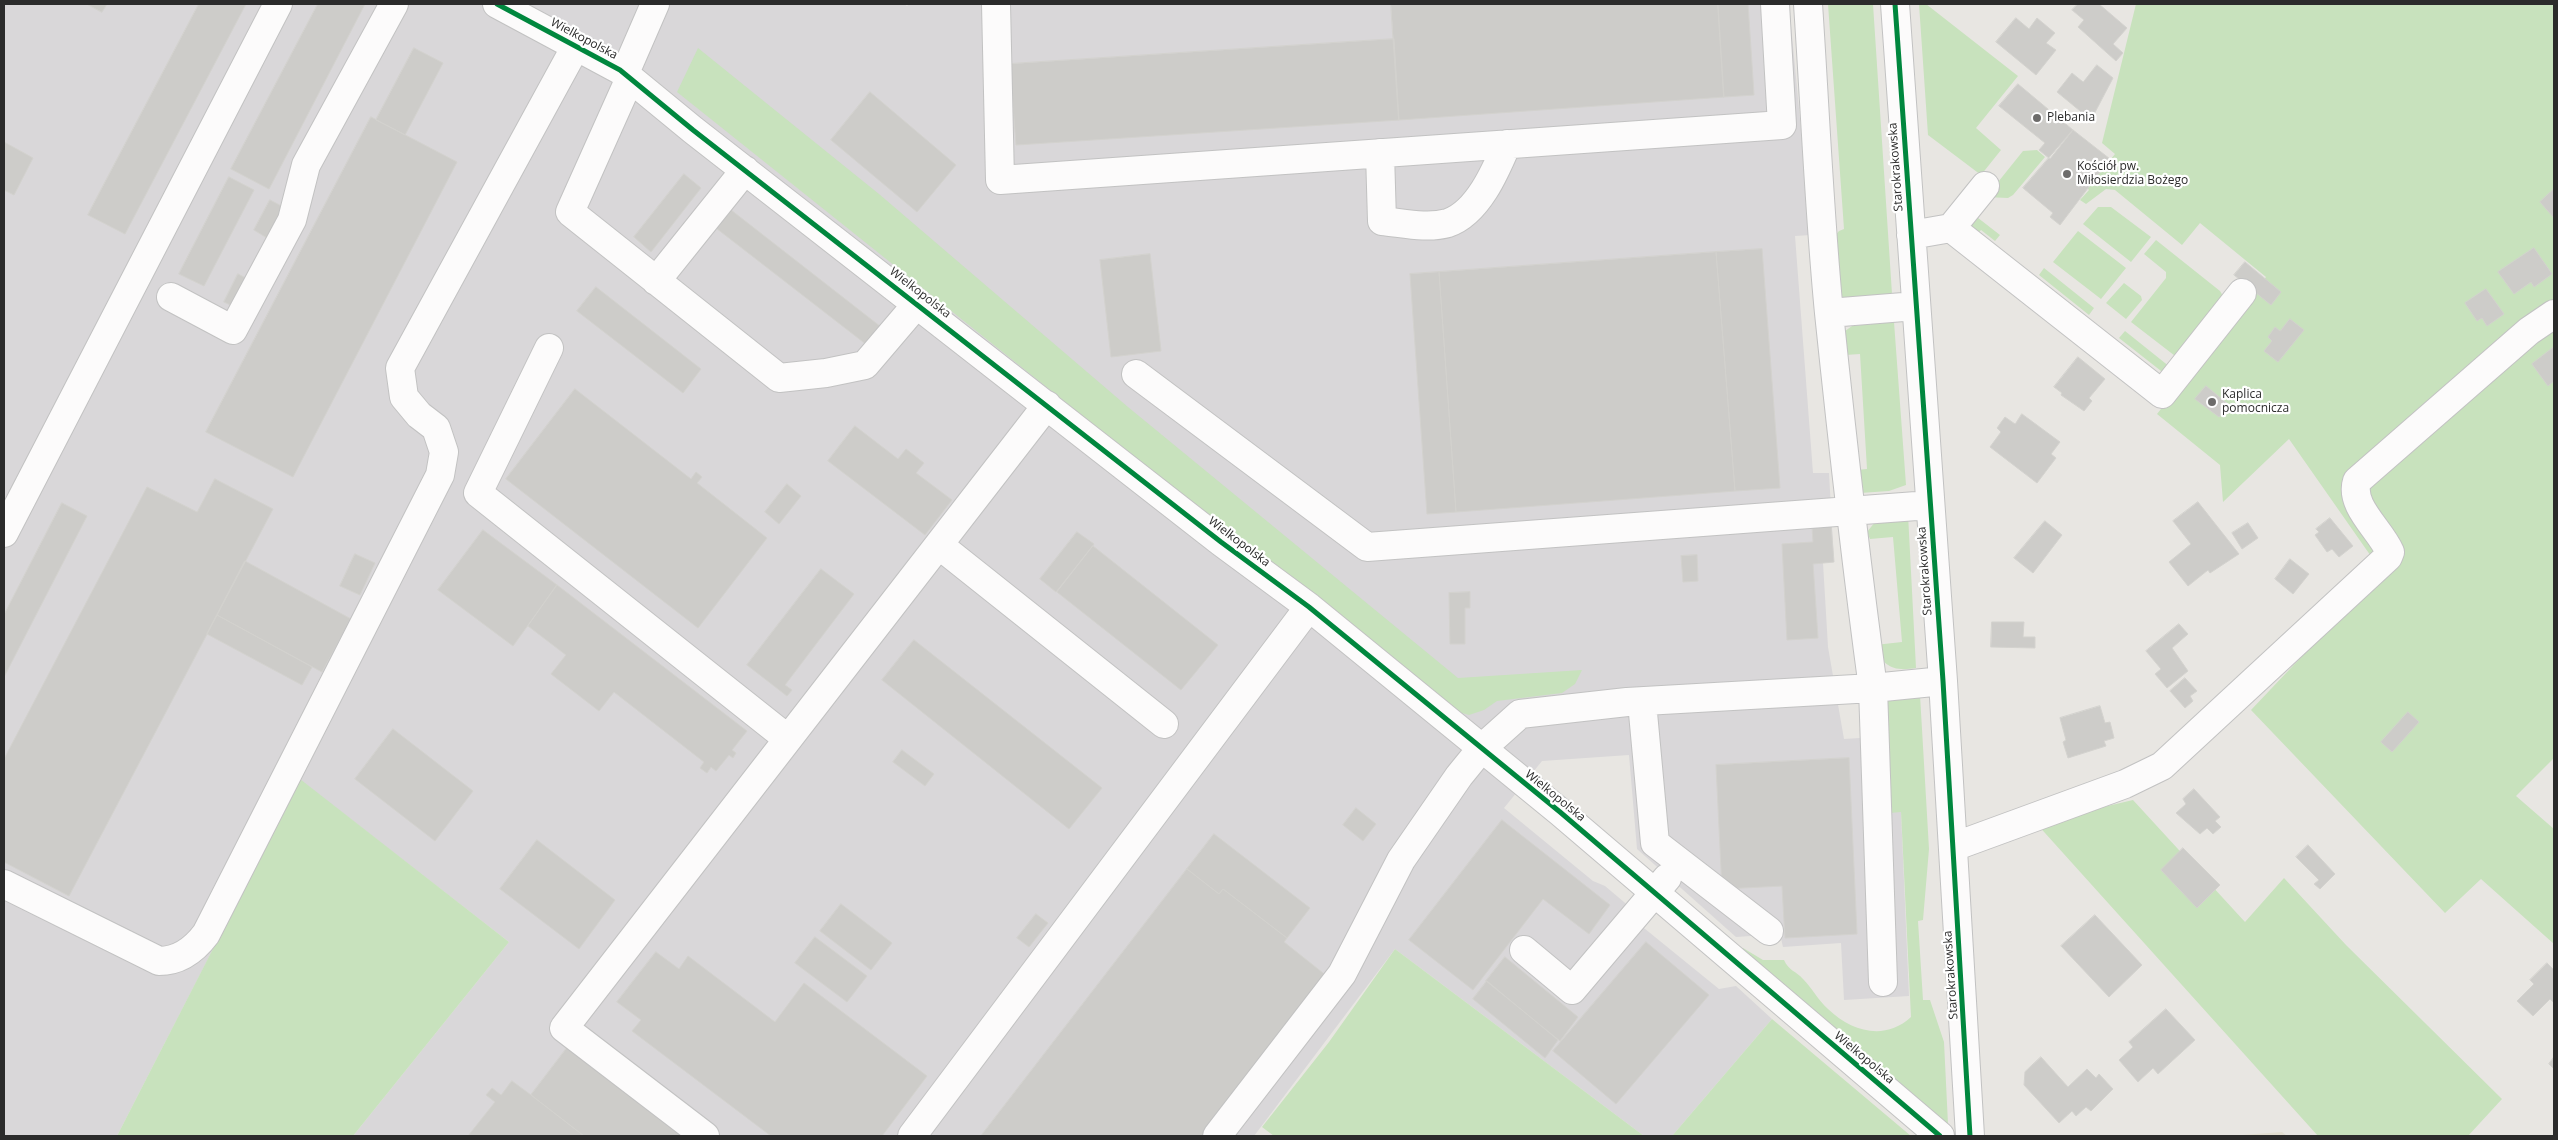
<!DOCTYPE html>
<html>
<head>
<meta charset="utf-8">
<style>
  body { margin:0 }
  #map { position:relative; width:2558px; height:1140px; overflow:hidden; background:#e8e6e2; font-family:"Open Sans",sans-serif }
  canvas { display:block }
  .frame { position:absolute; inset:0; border:5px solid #2b2b2b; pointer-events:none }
</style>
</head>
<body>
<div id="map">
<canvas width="2558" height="1140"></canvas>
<div class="frame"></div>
</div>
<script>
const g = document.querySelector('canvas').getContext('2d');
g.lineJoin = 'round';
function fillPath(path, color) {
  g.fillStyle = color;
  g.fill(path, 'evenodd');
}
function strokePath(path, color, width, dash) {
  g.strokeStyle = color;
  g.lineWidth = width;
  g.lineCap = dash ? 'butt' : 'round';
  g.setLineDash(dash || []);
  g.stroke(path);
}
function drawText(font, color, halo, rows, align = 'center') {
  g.font = font + ' "Open Sans",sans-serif';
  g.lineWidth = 4.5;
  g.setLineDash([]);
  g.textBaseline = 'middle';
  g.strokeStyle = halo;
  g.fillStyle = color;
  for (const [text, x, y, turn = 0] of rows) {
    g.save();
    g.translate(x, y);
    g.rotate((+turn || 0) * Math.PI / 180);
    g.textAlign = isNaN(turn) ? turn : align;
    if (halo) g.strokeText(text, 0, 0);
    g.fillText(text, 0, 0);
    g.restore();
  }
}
const industrial = new Path2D(`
  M 4,4 L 904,4 L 907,6 L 909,4 L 1789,4 L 1811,235 L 1795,236 L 1813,473 L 1829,473 L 1834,562 L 1823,563 L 1828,647 L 1844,739 L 1875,737 L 1901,812 L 1909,996 L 1844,1000 L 1841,943 L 1783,947 L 1780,934 L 1736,937 L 1637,849 L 1629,755 L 1542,761 L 1504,808 L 1593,881 L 1605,886 L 1637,913 L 1639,924 L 1719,989 L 1736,986 L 1772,1019 L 1672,1136 L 1644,1136 L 1395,949 L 1254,1136 L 353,1136 L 509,942 L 300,780 L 117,1136 L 4,1136 Z`);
const education = new Path2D(`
  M 2282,1132 L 2287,1136 L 2229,1136 Z`);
const green = new Path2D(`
  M 1828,4 L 1873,4 L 1892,294 C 1877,305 1855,304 1839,295 L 1833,238 L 1839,231 L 1844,229 Z
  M 1919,4 L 1926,4 L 2018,76 L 1976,128 L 2001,150 L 1981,175 L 1928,135 Z
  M 2136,4 L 2554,4 L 2554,758 L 2516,796 L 2554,829 L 2554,944 L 2481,879 L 2445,913 L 2251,710 L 2382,572 L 2289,439 L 2223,502 L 2220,465 L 2157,414 L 2266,277 L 2200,223 L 2182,245 L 2115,190 L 2106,189 L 2086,204 L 2080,200 L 2089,190 L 2087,188 L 2115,154 L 2102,143 Z
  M 698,48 L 879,194 L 1128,407 L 1458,678 L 1582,670 L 1575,684 L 1562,693 L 1497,701 L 1484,710 L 1469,715 L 1451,710 L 677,92 Z
  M 2037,150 L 2045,157 L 2013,195 L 2008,198 L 1986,197 L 2023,151 Z
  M 2098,207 L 2111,207 L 2151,237 L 2131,262 L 2083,224 Z
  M 1973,214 L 2000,235 L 1995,241 L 1981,230 L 1973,239 L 1961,230 Z
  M 2078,231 L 2126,268 L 2101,299 L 2053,262 Z
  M 2156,240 L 2220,291 L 2223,296 L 2179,359 L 2131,322 L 2166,278 L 2166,272 L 2144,254 Z
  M 2044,268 L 2094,308 L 2089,315 L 2039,275 Z
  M 2124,283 L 2141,296 L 2142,300 L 2126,319 L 2106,303 Z
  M 1894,322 L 1906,485 L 1889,491 L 1860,493 L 1856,470 L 1867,469 L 1860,354 L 1845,355 L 1841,334 L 1852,326 Z
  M 2125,331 L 2175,371 L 2170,378 L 2119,338 Z
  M 1908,514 L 1916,668 C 1893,672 1882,666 1875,645 L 1902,642 L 1893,537 L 1870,539 L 1867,532 L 1875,522 Z
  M 1920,695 L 1929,849 L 1923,920 L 1918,921 L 1923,1000 L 1930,1000 L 1944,1042 L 1948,1124 L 1940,1124 L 1736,949 L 1743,948 L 1763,960 L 1784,960 C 1789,971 1796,971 1803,979 C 1812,988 1818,1000 1828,1009 C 1852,1032 1885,1041 1911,1017 L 1901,812 L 1890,813 L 1887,697 Z
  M 300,779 L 509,942 L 353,1136 L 117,1136 Z
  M 2133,800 L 2245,922 L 2284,878 L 2346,945 L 2502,1099 L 2468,1136 L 2318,1136 L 2036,823 Z
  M 1395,949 L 1644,1136 L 1274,1136 L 1262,1127 L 1329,1042 Z
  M 1772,1019 L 1911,1136 L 1672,1136 Z`);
const building = new Path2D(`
  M 87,4 L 107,4 L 102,12 Z
  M 199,4 L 246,4 L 125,234 L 88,215 Z
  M 318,4 L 365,4 L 269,189 L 231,169 Z
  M 1391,4 L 1718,4 L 1724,97 L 1399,120 Z
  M 1718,4 L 1748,4 L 1754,95 L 1724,97 Z
  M 2078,4 L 2099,4 L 2127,28 L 2113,44 L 2123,53 L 2116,61 L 2078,27 L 2084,20 L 2072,10 Z
  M 2016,18 L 2029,29 L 2037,18 L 2055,33 L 2046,43 L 2056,50 L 2036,75 L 1996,42 Z
  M 1394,39 L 1399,120 L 1016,145 L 1010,64 Z
  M 414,48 L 443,63 L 405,135 L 376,120 Z
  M 2097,65 L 2113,78 L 2091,120 L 2057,92 L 2072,73 L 2083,82 Z
  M 2018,84 L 2073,130 L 2050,159 L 2039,150 L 2045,143 L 1999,106 Z
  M 870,92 L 956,165 L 917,212 L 831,140 Z
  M 371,117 L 457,162 L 293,477 L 206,432 Z
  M 2073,130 L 2110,159 L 2060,225 L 2050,217 L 2053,213 L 2023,188 Z
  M 4,142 L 33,158 L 14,195 L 4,190 Z
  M 684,174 L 701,188 L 651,252 L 634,237 Z
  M 229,177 L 254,190 L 204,286 L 179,274 Z
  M 2553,190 L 2554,192 L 2554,218 L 2540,202 Z
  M 270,200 L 289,210 L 272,241 L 254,230 Z
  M 731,210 L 881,327 L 867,345 L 716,228 Z
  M 2534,248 L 2552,274 L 2534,287 L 2531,282 L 2514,294 L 2498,272 Z
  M 1762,249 L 1780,488 L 1735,491 L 1716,252 Z
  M 1716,252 L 1735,491 L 1456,512 L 1439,272 Z
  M 1150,254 L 1161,351 L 1111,357 L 1100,260 Z
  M 2245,262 L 2281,292 L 2271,305 L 2234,275 Z
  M 1439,272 L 1456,512 L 1427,514 L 1410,274 Z
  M 238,274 L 253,282 L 239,309 L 224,302 Z
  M 596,287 L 701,369 L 683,393 L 577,311 Z
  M 2486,289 L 2504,314 L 2487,326 L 2482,318 L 2477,321 L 2465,303 Z
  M 2290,319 L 2304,330 L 2278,362 L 2264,351 L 2272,341 L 2268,337 L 2275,327 L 2280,331 Z
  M 2554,347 L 2554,381 L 2548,386 L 2532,364 Z
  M 2078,357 L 2105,379 L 2089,398 L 2092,401 L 2084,411 L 2061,395 L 2062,393 L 2054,387 Z
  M 2206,386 L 2229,405 L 2219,417 L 2195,399 Z
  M 575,389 L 691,479 L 696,472 L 702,477 L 697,483 L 767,538 L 698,628 L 506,479 Z
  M 2022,414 L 2060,442 L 2051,454 L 2056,458 L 2037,483 L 1990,447 L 2001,432 L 1997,428 L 2005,417 L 2015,424 Z
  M 855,426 L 898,459 L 906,449 L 924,463 L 916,473 L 952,500 L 925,535 L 828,461 Z
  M 215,479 L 273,509 L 69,896 L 4,862 L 4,759 L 147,487 L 197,512 Z
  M 787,484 L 801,496 L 779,524 L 765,512 Z
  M 2198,502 L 2239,554 L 2210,573 L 2208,570 L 2188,586 L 2169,562 L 2191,544 L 2173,521 Z
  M 62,503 L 87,516 L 4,677 L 4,615 Z
  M 2330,518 L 2353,546 L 2339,557 L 2332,549 L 2327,552 L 2315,535 L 2319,532 L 2316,529 Z
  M 2045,521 L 2062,535 L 2033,573 L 2014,558 Z
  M 2248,523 L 2258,538 L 2242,549 L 2232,533 Z
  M 1831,524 L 1834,562 L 1813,564 L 1818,638 L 1787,640 L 1782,544 L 1813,542 L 1812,526 Z
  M 483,530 L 557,585 L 513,646 L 438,590 Z
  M 1077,532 L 1094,544 L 1056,592 L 1040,579 Z
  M 1093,546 L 1218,645 L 1181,690 L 1057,592 Z
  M 355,554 L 375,563 L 360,595 L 340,586 Z
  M 1697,555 L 1698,581 L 1683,582 L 1681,556 Z
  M 2290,559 L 2309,574 L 2293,594 L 2275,579 Z
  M 245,561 L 351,619 L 322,672 L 217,615 Z
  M 821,569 L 854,594 L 785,685 L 792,690 L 787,696 L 747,665 Z
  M 557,585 L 747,731 L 732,750 L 736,753 L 733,758 L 729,755 L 716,771 L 711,767 L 707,773 L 700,768 L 704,762 L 614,692 L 599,711 L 551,674 L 566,655 L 528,626 Z
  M 1470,592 L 1470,608 L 1465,608 L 1465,644 L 1450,644 L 1449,593 Z
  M 217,615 L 312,667 L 302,685 L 207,634 Z
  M 1992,622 L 2024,622 L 2023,637 L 2035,637 L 2035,648 L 1991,647 Z
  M 2179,624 L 2188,634 L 2172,648 L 2188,671 L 2167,688 L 2155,674 L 2161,669 L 2146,651 Z
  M 914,640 L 1102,788 L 1069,829 L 882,680 Z
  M 2185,678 L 2197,691 L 2190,696 L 2193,701 L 2185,708 L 2170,691 Z
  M 2100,706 L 2105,723 L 2110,722 L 2114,738 L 2104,741 L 2106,746 L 2068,758 L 2063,742 L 2066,740 L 2060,718 Z
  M 2408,712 L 2419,722 L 2392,752 L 2381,742 Z
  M 393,729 L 473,791 L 435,841 L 355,779 Z
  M 902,750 L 934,774 L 925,786 L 893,762 Z
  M 1849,758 L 1857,934 L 1785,938 L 1782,886 L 1722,889 L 1716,765 Z
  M 2194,789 L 2220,817 L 2215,821 L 2221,827 L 2213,834 L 2207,828 L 2200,834 L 2176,813 L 2186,804 L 2183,799 Z
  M 1356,808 L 1376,824 L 1363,841 L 1343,825 Z
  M 1502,820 L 1610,905 L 1589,934 L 1543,899 L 1473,990 L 1409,940 Z
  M 1214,834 L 1310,908 L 1287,938 L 1223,889 L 1219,894 L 1187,869 Z
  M 537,840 L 615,900 L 579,949 L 500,889 Z
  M 2308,845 L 2335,874 L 2320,889 L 2314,884 L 2319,880 L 2296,857 Z
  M 2183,848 L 2220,885 L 2197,908 L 2161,870 Z
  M 1187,869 L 1219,894 L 1223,889 L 1287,938 L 1284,942 L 1328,977 L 1205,1136 L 981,1136 Z
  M 841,904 L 892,943 L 871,970 L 820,931 Z
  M 1036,914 L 1048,923 L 1029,947 L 1017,938 Z
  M 2095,915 L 2142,965 L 2109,997 L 2061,946 Z
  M 815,937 L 867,976 L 847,1002 L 795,963 Z
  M 1646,942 L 1709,995 L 1616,1104 L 1553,1051 Z
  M 656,952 L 679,969 L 688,956 L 775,1022 L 804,983 L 927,1076 L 882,1136 L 771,1136 L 632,1031 L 641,1020 L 617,1002 Z
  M 1505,957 L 1578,1017 L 1560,1041 L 1486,981 Z
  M 2547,963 L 2554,970 L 2554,1003 L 2550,999 L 2533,1016 L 2517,1001 L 2534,984 L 2530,980 Z
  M 1487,981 L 1558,1040 L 1545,1058 L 1473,999 Z
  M 2166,1009 L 2195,1040 L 2158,1074 L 2153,1068 L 2138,1082 L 2119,1060 L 2133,1047 L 2129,1042 Z
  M 573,1040 L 697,1136 L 584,1136 L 531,1095 Z
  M 2041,1057 L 2068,1087 L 2087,1069 L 2096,1078 L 2099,1074 L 2113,1089 L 2091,1111 L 2086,1107 L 2076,1116 L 2072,1111 L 2059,1123 L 2024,1085 L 2025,1072 Z
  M 2554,1057 L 2554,1069 L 2549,1064 Z
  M 512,1081 L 531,1095 L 584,1136 L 468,1136 L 495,1102 L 486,1095 L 492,1088 L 501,1095 Z`);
const minor = new Path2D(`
  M 497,4 L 620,70 L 693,130 L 1221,542 L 1309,607 L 1560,812 L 1940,1136
  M 996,4 L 1000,180 L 1782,125 L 1775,4
  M 1808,4 C 1815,107 1819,210 1829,313 C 1842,438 1856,563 1873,688 L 1943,681
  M 1895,4 L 1943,681 L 1970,1136
  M 625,73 L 655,4
  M 630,78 L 570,212 L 779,378 L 826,373 L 865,365 L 917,304
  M 1380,153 L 1382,221 C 1403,223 1427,229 1448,223 C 1478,213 1496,170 1507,144
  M 1951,228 L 1985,186
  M 1911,235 L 1951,228 L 2162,394 L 2242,293
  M 656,281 L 745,170
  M 171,297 L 233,330 L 292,220 L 306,165 L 394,4
  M 1829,313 L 1916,306
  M 549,348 L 478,493 L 788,739
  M 1136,374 L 1367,547 L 1930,505
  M 4,533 L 278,4
  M 939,545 L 1164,724
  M 1642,702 L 1655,843 L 1769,931
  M 1953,847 L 2125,784 L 2162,766 L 2388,557 L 2390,552 C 2380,529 2349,506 2357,481 L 2529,331 L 2554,314
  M 4,884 L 159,961 C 179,961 194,950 206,934 L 440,475 L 444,452 L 436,428 L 419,415 L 404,397 L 400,368 L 576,46
  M 1524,950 L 1572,990 L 1667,878
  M 705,1136 L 564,1028 L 1047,405
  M 912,1136 L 1309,607
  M 1217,1136 L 1342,974 L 1401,860 L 1459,776 L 1481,749 L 1520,714 L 1627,702 L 1873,688 L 1883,982`);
const cycleway = new Path2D(`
  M 497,4 L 620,70 L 693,130 L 1221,542 L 1309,607 L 1560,812 L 1940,1136
  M 1895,4 L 1943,681 L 1970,1136`);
const markers = [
  [2037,118,5,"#6d6c6b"],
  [2067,174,5,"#6d6c6b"],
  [2212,402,5,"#6d6c6b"]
];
const streetNames = [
  ["Wielkopolska",584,39,28],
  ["Starokrakowska",1896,167,-94],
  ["Wielkopolska",920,293,38],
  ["Wielkopolska",1239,542,37],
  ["Starokrakowska",1925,571,-94],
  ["Wielkopolska",1555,796,39],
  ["Starokrakowska",1951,975,-94],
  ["Wielkopolska",1864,1058,40]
];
const poiNames = [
  ["Plebania",2047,118],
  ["Kościół pw.",2077,167],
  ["Miłosierdzia Bożego",2077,181],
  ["Kaplica",2222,395],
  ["pomocnicza",2222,409]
];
fillPath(industrial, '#d9d7d9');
fillPath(education, '#e2ded1');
fillPath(green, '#c8e2bd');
fillPath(building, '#cdccc9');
strokePath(building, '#d3d2ce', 1);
strokePath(minor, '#c2c2c2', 30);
strokePath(minor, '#fcfbfb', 28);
strokePath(cycleway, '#00873e', 5);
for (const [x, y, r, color] of markers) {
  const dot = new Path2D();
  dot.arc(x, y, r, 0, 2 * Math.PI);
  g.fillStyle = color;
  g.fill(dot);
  strokePath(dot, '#fff', 2);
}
drawText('12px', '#2b2b2b', '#fff', streetNames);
drawText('12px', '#2b2b2b', '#fff', poiNames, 'left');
</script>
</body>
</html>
